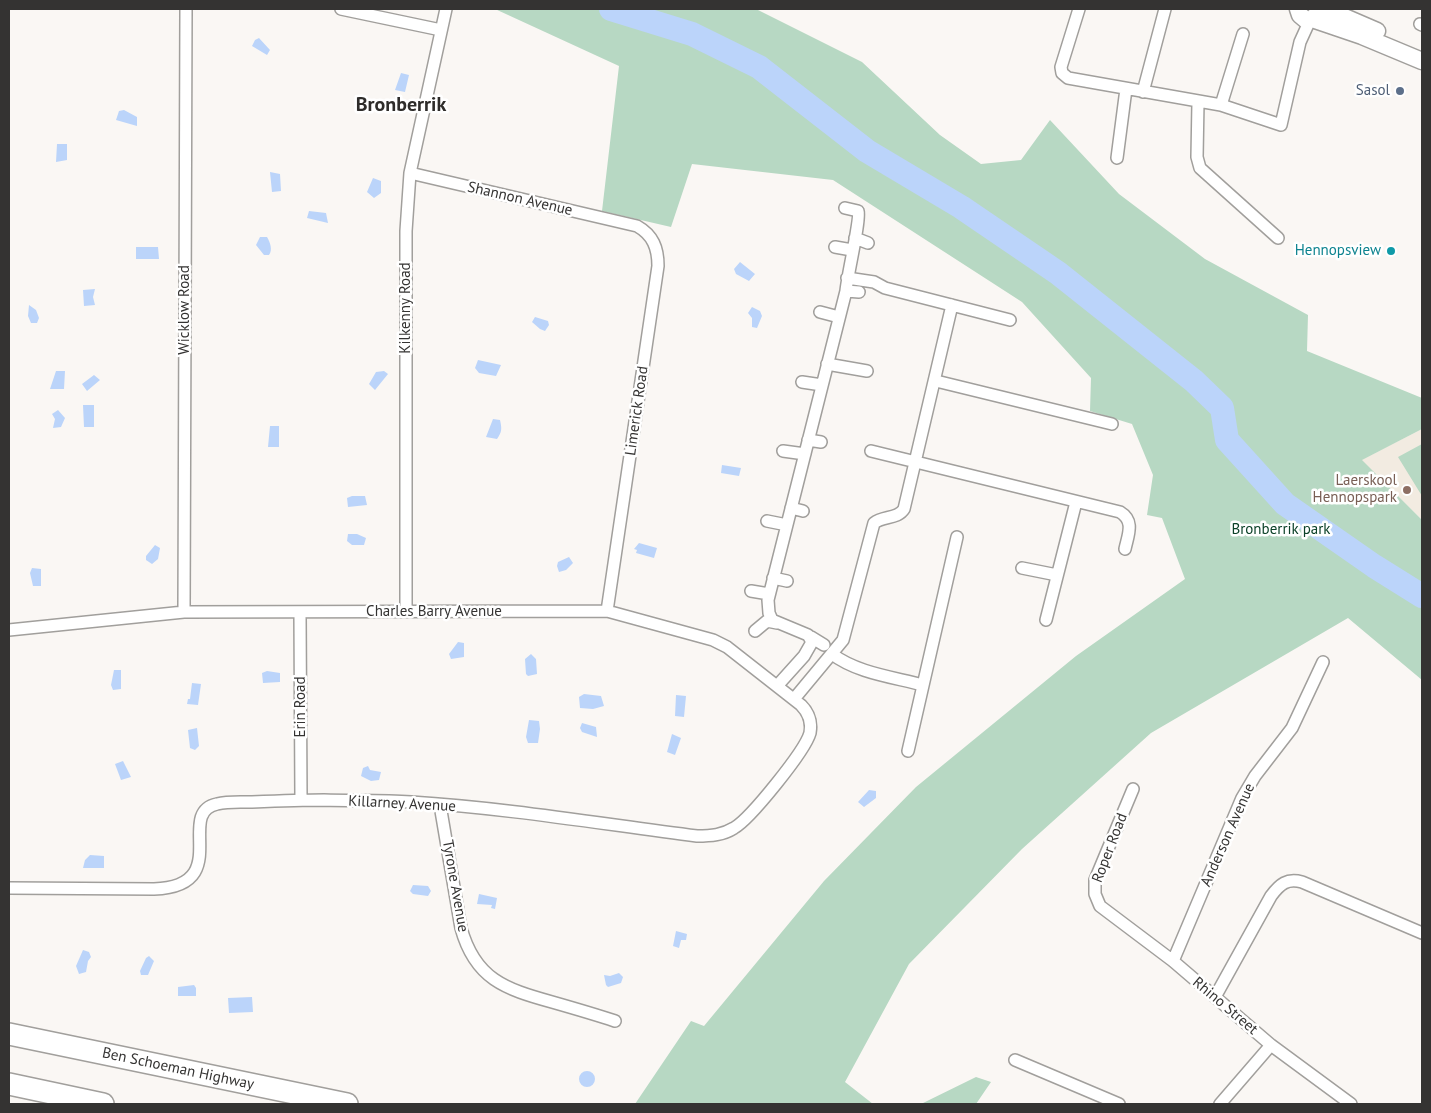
<!DOCTYPE html>
<html>
<head>
<meta charset="utf-8">
<style>
  body { margin:0 }
  #map { position:relative; width:1431px; height:1113px; overflow:hidden; background:#faf7f4; font-family:"PT Sans",sans-serif }
  canvas { display:block }
  .frame { position:absolute; inset:0; border:10px solid #343332; pointer-events:none }
</style>
</head>
<body>
<div id="map">
<canvas width="1431" height="1113"></canvas>
<div class="frame"></div>
</div>
<script>
const g = document.querySelector('canvas').getContext('2d');
g.lineJoin = 'round';
function fillPath(path, color) {
  g.fillStyle = color;
  g.fill(path, 'evenodd');
}
function strokePath(path, color, width, dash) {
  g.strokeStyle = color;
  g.lineWidth = width;
  g.lineCap = dash ? 'butt' : 'round';
  g.setLineDash(dash || []);
  g.stroke(path);
}
function drawText(font, color, halo, rows, align = 'center') {
  g.font = font + ' "PT Sans",sans-serif';
  g.lineWidth = 5;
  g.setLineDash([]);
  g.textBaseline = 'middle';
  g.strokeStyle = halo;
  g.fillStyle = color;
  for (const [text, x, y, turn = 0] of rows) {
    g.save();
    g.translate(x, y);
    g.rotate((+turn || 0) * Math.PI / 180);
    g.textAlign = isNaN(turn) ? turn : align;
    if (halo) g.strokeText(text, 0, 0);
    g.fillText(text, 0, 0);
    g.restore();
  }
}
const built = new Path2D(`
  M 1422,429 L 1422,520 L 1361,460 Z`);
const green = new Path2D(`
  M 495,9 L 756,9 L 862,62 L 940,135 L 981,164 L 1021,160 L 1050,120 L 1119,194 L 1205,259 L 1308,315 L 1307,351 L 1422,398 L 1422,429 L 1362,460 L 1422,520 L 1422,680 L 1348,618 L 1151,733 L 1022,849 L 909,964 L 845,1082 L 873,1104 L 635,1104 L 691,1021 L 704,1026 L 824,881 L 916,787 L 1076,656 L 1185,579 L 1162,518 L 1147,515 L 1153,475 L 1132,424 L 1090,411 L 1091,378 L 1022,302 L 833,180 L 692,164 L 671,227 L 602,211 L 619,66 Z
  M 1422,444 L 1422,496 L 1398,457 Z
  M 976,1077 L 991,1082 L 976,1104 L 921,1104 Z`);
const water = new Path2D(`
  M 259,38 L 270,50 L 267,55 L 252,46 L 255,40 Z
  M 401,73 L 409,75 L 405,92 L 395,90 Z
  M 124,110 L 137,117 L 137,126 L 116,120 L 119,111 Z
  M 57,144 L 67,144 L 67,160 L 56,162 Z
  M 270,172 L 280,174 L 281,191 L 272,192 Z
  M 373,178 L 381,181 L 381,193 L 374,198 L 367,192 Z
  M 309,211 L 326,213 L 328,223 L 307,218 Z
  M 260,237 L 267,237 C 270,242 273,250 269,255 L 264,255 L 256,245 Z
  M 136,247 L 158,247 L 159,259 L 136,259 Z
  M 740,262 L 755,274 L 749,281 L 736,274 L 734,269 Z
  M 95,289 L 93,297 L 95,305 L 84,306 L 83,290 Z
  M 29,305 L 36,310 L 39,318 L 37,323 L 31,323 L 28,316 Z
  M 752,307 L 760,311 L 762,316 L 757,328 L 752,327 L 752,318 L 748,313 Z
  M 535,317 L 548,321 L 549,325 L 545,331 L 540,329 L 532,322 Z
  M 478,360 L 501,365 L 496,376 L 479,373 L 475,368 Z
  M 56,371 L 65,371 L 64,389 L 50,389 Z
  M 384,371 L 388,374 L 375,390 L 369,384 L 376,372 Z
  M 94,375 L 100,380 L 87,391 L 82,384 Z
  M 83,405 L 94,405 L 94,427 L 84,427 Z
  M 58,410 L 65,418 L 61,427 L 53,428 L 55,419 L 52,414 Z
  M 493,419 L 500,420 C 502,429 502,432 497,439 L 486,437 Z
  M 270,426 L 279,426 L 279,447 L 268,447 Z
  M 722,465 L 741,468 L 739,476 L 721,473 Z
  M 352,496 L 365,496 L 367,505 L 348,507 L 347,498 Z
  M 348,534 L 357,534 L 366,538 L 364,545 L 352,545 L 347,541 Z
  M 639,543 L 657,548 L 654,558 L 636,553 L 637,550 L 634,549 Z
  M 155,545 L 160,548 L 158,559 L 152,564 L 146,560 L 146,556 Z
  M 569,557 L 573,563 L 566,570 L 559,572 L 557,566 L 558,562 Z
  M 32,568 L 41,569 L 41,586 L 33,586 L 30,573 Z
  M 458,642 L 464,643 L 464,657 L 451,659 L 449,654 Z
  M 531,654 L 536,659 L 537,674 L 528,676 L 526,674 L 525,659 Z
  M 114,670 L 121,670 L 121,689 L 113,690 L 111,685 Z
  M 267,671 L 280,673 L 280,682 L 263,683 L 262,673 Z
  M 192,683 L 201,684 L 198,705 L 187,704 L 188,699 L 190,699 Z
  M 584,694 L 601,696 L 604,706 L 593,709 L 580,708 L 579,697 Z
  M 676,695 L 686,696 L 684,717 L 675,716 Z
  M 529,720 L 539,721 L 540,729 L 538,743 L 528,743 L 526,737 Z
  M 582,723 L 596,727 L 597,737 L 582,732 L 580,728 Z
  M 197,728 L 199,746 L 195,750 L 190,748 L 188,730 Z
  M 672,734 L 681,738 L 675,755 L 667,752 Z
  M 123,761 L 131,777 L 121,780 L 115,764 Z
  M 368,766 L 370,770 L 381,772 L 379,780 L 371,781 L 361,776 L 363,768 Z
  M 869,790 L 876,791 L 876,798 L 864,807 L 858,802 Z
  M 90,855 L 104,856 L 104,868 L 83,868 L 85,860 Z
  M 413,885 L 428,886 L 431,891 L 428,896 L 413,894 L 410,891 Z
  M 479,894 L 497,898 L 495,909 L 491,908 L 492,905 L 477,904 Z
  M 676,931 L 687,934 L 686,940 L 681,940 L 679,948 L 673,946 Z
  M 83,950 L 89,952 L 91,957 L 88,961 L 86,972 L 79,974 L 76,966 Z
  M 149,956 L 154,961 L 148,975 L 141,975 L 140,971 L 146,958 Z
  M 619,973 L 623,977 L 621,983 L 608,987 L 606,985 L 604,975 L 610,976 Z
  M 194,985 L 196,988 L 196,996 L 178,996 L 178,987 Z
  M 252,997 L 253,1012 L 229,1013 L 228,998 Z
  M579 1079a8 8 0 1 1 16 0a8 8 0 1 1-16 0Z`);
const river = new Path2D(`
  M 611,9 L 692,34 L 759,67 L 867,151 L 961,207 L 1058,273 L 1194,381 L 1222,408 L 1227,440 L 1285,504 L 1374,566 L 1422,596`);
const street = new Path2D(`
  M 341,9 L 441,30
  M 1079,9 L 1061,67 L 1062,73 L 1068,78 L 1221,105 L 1281,125 L 1300,42 L 1310,20
  M 1420,24 L 1422,25
  M 1143,92 L 1165,9
  M 1198,102 L 1197,157 L 1200,168 L 1278,238
  M 1221,105 L 1243,34
  M 1117,158 L 1126,89
  M 410,173 L 637,226 C 653,235 658,248 658,266 L 607,611
  M 855,238 L 868,243
  M 835,247 L 852,250
  M 847,278 L 874,282 L 885,288 L 1010,320
  M 846,291 L 859,292
  M 820,312 L 839,317
  M 827,364 L 867,371
  M 936,381 L 1112,424
  M 802,382 L 822,385
  M 808,440 L 821,442
  M 783,451 L 805,454
  M 871,451 L 1120,512 C 1135,521 1128,535 1125,549
  M 791,508 L 803,511
  M 767,521 L 787,525
  M 1022,568 L 1057,575
  M 773,578 L 787,581
  M 751,591 L 769,594
  M 406,611 L 406,231 L 410,173 L 446,9
  M 184,612 L 186,9
  M 300,614 L 301,800
  M 1046,620 L 1076,502
  M 9,630 L 184,612 L 607,611 L 713,640 L 727,647 L 801,705 C 809,713 812,722 810,733 C 805,751 750,819 734,828 C 723,835 711,836 697,836 C 602,824 507,808 411,802 C 382,800 353,801 324,800 C 300,800 276,801 252,802 C 240,802 228,801 217,804 C 174,813 235,886 154,889 L 9,888
  M 755,631 L 767,621 L 777,623
  M 811,637 L 824,645
  M 832,654 C 857,673 893,677 923,685
  M 777,686 L 804,656 L 812,642 L 808,635 L 772,620 L 769,613 L 768,600 L 846,291 C 847,277 861,218 858,211 L 845,208
  M 794,699 L 843,640 L 874,523 C 883,516 898,519 904,509 L 952,305
  M 908,751 L 957,537
  M 1133,789 L 1095,880 L 1095,894 L 1100,906 L 1173,961 L 1271,1045 L 1351,1104
  M 440,805 L 461,928 C 475,979 505,989 552,1002 C 573,1008 594,1014 615,1021
  M 1173,961 L 1242,798 L 1255,776 L 1292,728 L 1323,662
  M 1215,997 L 1271,896 C 1280,884 1287,878 1302,882 L 1422,933
  M 1015,1060 L 1119,1104
  M 1220,1104 L 1271,1045`);
const secondary = new Path2D(`
  M 1298,9 L 1300,15 L 1306,20 L 1312,19 L 1318,13
  M 1326,9 L 1377,31
  M 1312,19 L 1362,36 L 1422,61`);
const highway = new Path2D(`
  M 9,1034 L 347,1104
  M 9,1084 L 103,1104`);
const markers = [
  [1400,91,5,"#5c6f8a"],
  [1391,251,5,"#0f9aa8"],
  [1407,490,5,"#8d6e63"]
];
const serviceNames = [
  ["Sasol",1390,91]
];
const streetNames = [
  ["Shannon Avenue",520,199,13],
  ["Kilkenny Road",406,308,-90],
  ["Wicklow Road",185,310,-90],
  ["Limerick Road",637,411,-82],
  ["Charles Barry Avenue",434,612],
  ["Erin Road",301,707,-90],
  ["Killarney Avenue",402,804,3],
  ["Anderson Avenue",1228,835,-66],
  ["Roper Road",1110,848,-69],
  ["Tyrone Avenue",455,886,80],
  ["Rhino Street",1225,1006,40],
  ["Ben Schoeman Highway",178,1069,12]
];
const cultureNames = [
  ["Hennopsview",1381,251]
];
const educationNames = [
  ["Laerskool",1397,481],
  ["Hennopspark",1397,498]
];
const parkNames = [
  ["Bronberrik park",1281,530]
];
const districtNames = [
  ["Bronberrik",401,105]
];
fillPath(built, '#f2ebe1');
fillPath(green, '#b7d8c3');
fillPath(water, '#bbd4fa');
strokePath(river, '#bbd4fa', 24);
strokePath(street, '#a19f9c', 14);
strokePath(secondary, '#a19f9c', 19);
strokePath(highway, '#a19f9c', 24);
strokePath(street, '#fff', 11);
strokePath(secondary, '#fff', 16);
strokePath(highway, '#fff', 21);
for (const [x, y, r, color] of markers) {
  const dot = new Path2D();
  dot.arc(x, y, r, 0, 2 * Math.PI);
  g.fillStyle = color;
  g.fill(dot);
  strokePath(dot, '#fff', 2);
}
drawText('15px', '#4e5e75', '#fff', serviceNames, 'right');
drawText('15px', '#343332', '#fff', streetNames);
drawText('15px', '#0d838f', '#fff', cultureNames, 'right');
drawText('15px', '#785e54', '#fff', educationNames, 'right');
drawText('15px', '#0b4128', '#fff', parkNames);
drawText('bold 20px', '#2e2c2a', '#fff', districtNames);
</script>
</body>
</html>
